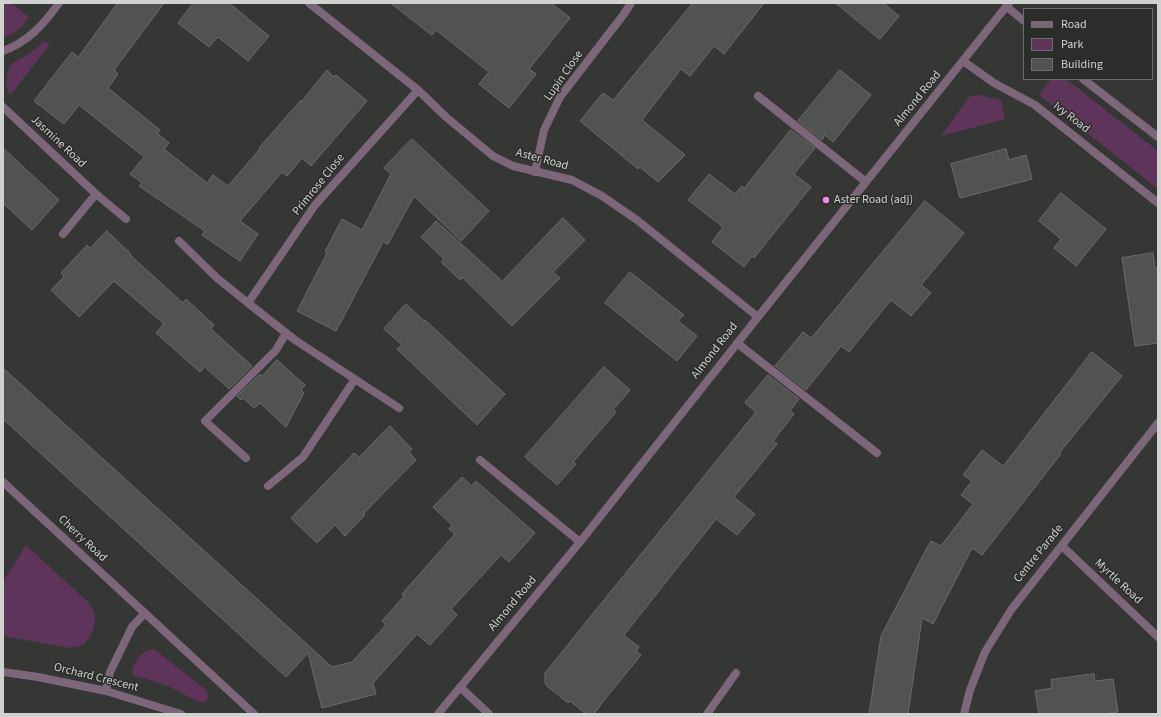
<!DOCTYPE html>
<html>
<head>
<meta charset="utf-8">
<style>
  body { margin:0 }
  #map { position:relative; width:1161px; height:717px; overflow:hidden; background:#353734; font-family:"Source Sans 3",sans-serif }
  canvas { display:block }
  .frame { position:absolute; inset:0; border:4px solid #d0d2d0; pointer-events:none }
  .legend { position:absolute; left:1023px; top:8px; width:130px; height:72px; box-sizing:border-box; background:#2b2d2a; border:1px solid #6d6f6c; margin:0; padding:5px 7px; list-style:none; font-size:12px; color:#d0d2d0 }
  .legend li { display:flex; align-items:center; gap:8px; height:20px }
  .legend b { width:20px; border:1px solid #6d6f6c }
</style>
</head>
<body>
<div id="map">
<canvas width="1161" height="717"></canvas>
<div class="frame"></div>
<ul class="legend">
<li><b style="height:5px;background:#7d667a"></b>Road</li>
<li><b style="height:11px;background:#5f345b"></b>Park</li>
<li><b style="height:11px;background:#515351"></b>Building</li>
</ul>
</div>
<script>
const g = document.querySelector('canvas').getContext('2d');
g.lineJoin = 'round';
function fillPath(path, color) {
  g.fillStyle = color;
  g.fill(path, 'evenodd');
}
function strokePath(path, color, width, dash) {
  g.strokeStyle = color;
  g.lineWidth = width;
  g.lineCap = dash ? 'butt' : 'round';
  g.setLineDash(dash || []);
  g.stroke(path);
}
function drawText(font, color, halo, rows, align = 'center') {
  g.font = font + ' "Source Sans 3",sans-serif';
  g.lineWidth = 3;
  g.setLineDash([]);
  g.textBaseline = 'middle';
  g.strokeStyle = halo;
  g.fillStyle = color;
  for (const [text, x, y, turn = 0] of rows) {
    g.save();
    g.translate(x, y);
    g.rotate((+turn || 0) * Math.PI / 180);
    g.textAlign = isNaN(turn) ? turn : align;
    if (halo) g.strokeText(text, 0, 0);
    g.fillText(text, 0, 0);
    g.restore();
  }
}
const green = new Path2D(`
  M 3,3 L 11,3 L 29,17 C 23,26 14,35 3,37 Z
  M 44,41 L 50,44 L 10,96 C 4,87 5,72 13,63 C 17,60 23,58 27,55 C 33,51 39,46 44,41 Z
  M 1051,79 L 1066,79 L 1158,151 L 1158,189 L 1039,95 Z
  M 979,95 L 1001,100 L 1005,119 L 941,136 L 970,96 Z
  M 26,545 L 88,602 C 91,606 94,610 95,616 C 96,626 90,642 80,646 C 77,647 73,647 70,648 L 3,636 L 3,582 Z
  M 154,649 L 206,690 L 209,696 L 207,700 L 203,703 L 197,701 L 168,686 L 133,675 L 132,670 C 136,659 142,650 154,649 Z`);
const building = new Path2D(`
  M 118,3 L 164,3 L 114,70 L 118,74 L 108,88 L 160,130 L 157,133 L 169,143 L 164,149 L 207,183 L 213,175 L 228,186 L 260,149 L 259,148 L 301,100 L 302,101 L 327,70 L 334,77 L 336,75 L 367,101 L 311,166 L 302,158 L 287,176 L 282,172 L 240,221 L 258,234 L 240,261 L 202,235 L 205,231 L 139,186 L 142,183 L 130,174 L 144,157 L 79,105 L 64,124 L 34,101 L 72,52 L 78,57 Z
  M 194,3 L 229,3 L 269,36 L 248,61 L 218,37 L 209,47 L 178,23 Z
  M 391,3 L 551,3 L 570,18 L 529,69 L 536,74 L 509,108 L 479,84 L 489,72 L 436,30 L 432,35 Z
  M 693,3 L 764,3 L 724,54 L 714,46 L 690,76 L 681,69 L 642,120 L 685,155 L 658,182 L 640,167 L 638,169 L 580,121 L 603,93 L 613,100 Z
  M 836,3 L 883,3 L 899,16 L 880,39 Z
  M 840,70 L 871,95 L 833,142 L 825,135 L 822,140 L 798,121 Z
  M 791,130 L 815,148 L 794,174 L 811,187 L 754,258 L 752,256 L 744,267 L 712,242 L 723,227 L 688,200 L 709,174 L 735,194 L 742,186 L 744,188 Z
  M 412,139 L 489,211 L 461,241 L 414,196 L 388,244 L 383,242 L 336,331 L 297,311 L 327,253 L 325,252 L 342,219 L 362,230 L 391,174 L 384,168 Z
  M 3,148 L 59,200 L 32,230 L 3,203 Z
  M 1006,149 L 1009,160 L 1026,155 L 1032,179 L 960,198 L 951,164 Z
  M 1061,193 L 1106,229 L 1076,266 L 1054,248 L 1061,239 L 1039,221 Z
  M 925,201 L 964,233 L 921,285 L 931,293 L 911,316 L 891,300 L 849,352 L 841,346 L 806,390 L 775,366 L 803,332 L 811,338 Z
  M 563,218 L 585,240 L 553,272 L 560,278 L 512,326 L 462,277 L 460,280 L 441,262 L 444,259 L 421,237 L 436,221 L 502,281 Z
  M 107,231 L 131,254 L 130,255 L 183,303 L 186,299 L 214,325 L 211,329 L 252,366 L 229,389 L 205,367 L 200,372 L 156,333 L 164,324 L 114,281 L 79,317 L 51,290 L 64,277 L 61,273 L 87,245 L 90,248 Z
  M 1153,253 L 1155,268 L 1158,268 L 1158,343 L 1135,346 L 1122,258 Z
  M 630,272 L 684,315 L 678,321 L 697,336 L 677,361 L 605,303 Z
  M 406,304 L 424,321 L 425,320 L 505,394 L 477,425 L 397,349 L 402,345 L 384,329 Z
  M 1092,352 L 1122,376 L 1060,452 L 1060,455 L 982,555 L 972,548 L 933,624 L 922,618 L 908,714 L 869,714 L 881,636 L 929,544 L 931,541 L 941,546 L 973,504 L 961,495 L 972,481 L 963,475 L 982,450 L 1003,466 Z
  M 277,360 L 305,385 L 301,390 L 304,393 L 286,427 L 260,403 L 254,408 L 243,398 L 241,400 L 237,396 L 260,374 L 262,376 Z
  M 604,367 L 630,390 L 613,410 L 616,412 L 573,462 L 576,464 L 557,485 L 525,457 Z
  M 3,368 L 332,667 L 352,662 L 386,625 L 382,621 L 404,596 L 402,594 L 455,534 L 449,529 L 452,525 L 433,507 L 462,477 L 472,486 L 476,481 L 535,533 L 509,562 L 501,555 L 451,609 L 457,615 L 430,645 L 417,634 L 373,683 L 376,694 L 322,708 L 308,653 L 286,677 L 3,419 Z
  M 768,375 L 799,399 L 790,411 L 794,414 L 773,441 L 777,444 L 734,497 L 755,514 L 737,535 L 716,519 L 624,635 L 639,647 L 636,651 L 641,655 L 605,699 L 594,714 L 586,714 L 570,701 L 568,703 L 547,686 L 545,683 L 545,673 L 756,412 L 745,403 Z
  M 390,426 L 412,449 L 409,452 L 416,460 L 363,514 L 365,515 L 345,536 L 335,525 L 317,543 L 291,518 L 354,453 L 359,457 Z
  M 1094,674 L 1095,681 L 1113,679 L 1118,712 L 1104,714 L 1039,714 L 1035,691 L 1052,688 L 1051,680 Z`);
const lane = new Path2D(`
  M 758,96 L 866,182
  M 737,343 L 877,453
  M 246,458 L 205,421 L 276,350 L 286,333
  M 480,460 L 580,542
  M 268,486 L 303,457 L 321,430
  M 460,687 L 489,714
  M 707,714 L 736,673`);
const street = new Path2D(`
  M 309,3 L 418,90 L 446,117 L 493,156 L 513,166 L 572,180 L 602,196 L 637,220 L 758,317
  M 1007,7 L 1024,21
  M 3,51 C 28,42 44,24 59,3
  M 963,61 L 994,83 L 1035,105 L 1158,203
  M 1083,79 L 1158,137
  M 3,107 L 96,194 L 126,219
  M 535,172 L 544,130 L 560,97 L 624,14 L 631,3
  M 63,234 L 96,194
  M 179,241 L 217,278 L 248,303
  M 399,408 L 295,340 L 248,303 L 315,205 L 418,90
  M 321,430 L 355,379
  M 3,482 L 254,714
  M 1062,546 L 1158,637
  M 3,672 L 38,677 L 106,691 L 181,714
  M 106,691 L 110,672 L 132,627 L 145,613
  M 438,714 L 580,542 L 758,317 L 1009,3
  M 964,714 L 970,690 L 985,652 L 1011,610 L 1158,423`);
const markers = [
  [826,200,4,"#f688ed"]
];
const streetNames = [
  ["Lupin Close",564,76,-55],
  ["Almond Road",918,99,-51],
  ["Ivy Road",1071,118,38],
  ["Jasmine Road",58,142,43],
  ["Aster Road",542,160,15],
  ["Primrose Close",319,185,-51],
  ["Almond Road",715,351,-52],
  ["Cherry Road",82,539,43],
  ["Centre Parade",1039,554,-51],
  ["Myrtle Road",1118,582,43],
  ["Almond Road",513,604,-50],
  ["Orchard Crescent",96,678,14]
];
const poiNames = [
  ["Aster Road (adj)",834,200]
];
fillPath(green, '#5f345b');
fillPath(building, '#515351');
strokePath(building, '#6a6c6a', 1);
strokePath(lane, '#7d667a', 8);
strokePath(street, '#7d667a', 8);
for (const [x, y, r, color] of markers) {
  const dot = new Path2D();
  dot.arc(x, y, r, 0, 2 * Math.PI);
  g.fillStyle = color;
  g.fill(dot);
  strokePath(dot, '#2b2d2a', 1.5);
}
drawText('12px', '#d0d2d0', '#2b2d2a', streetNames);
drawText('12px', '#d0d2d0', '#2b2d2a', poiNames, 'left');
</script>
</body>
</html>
